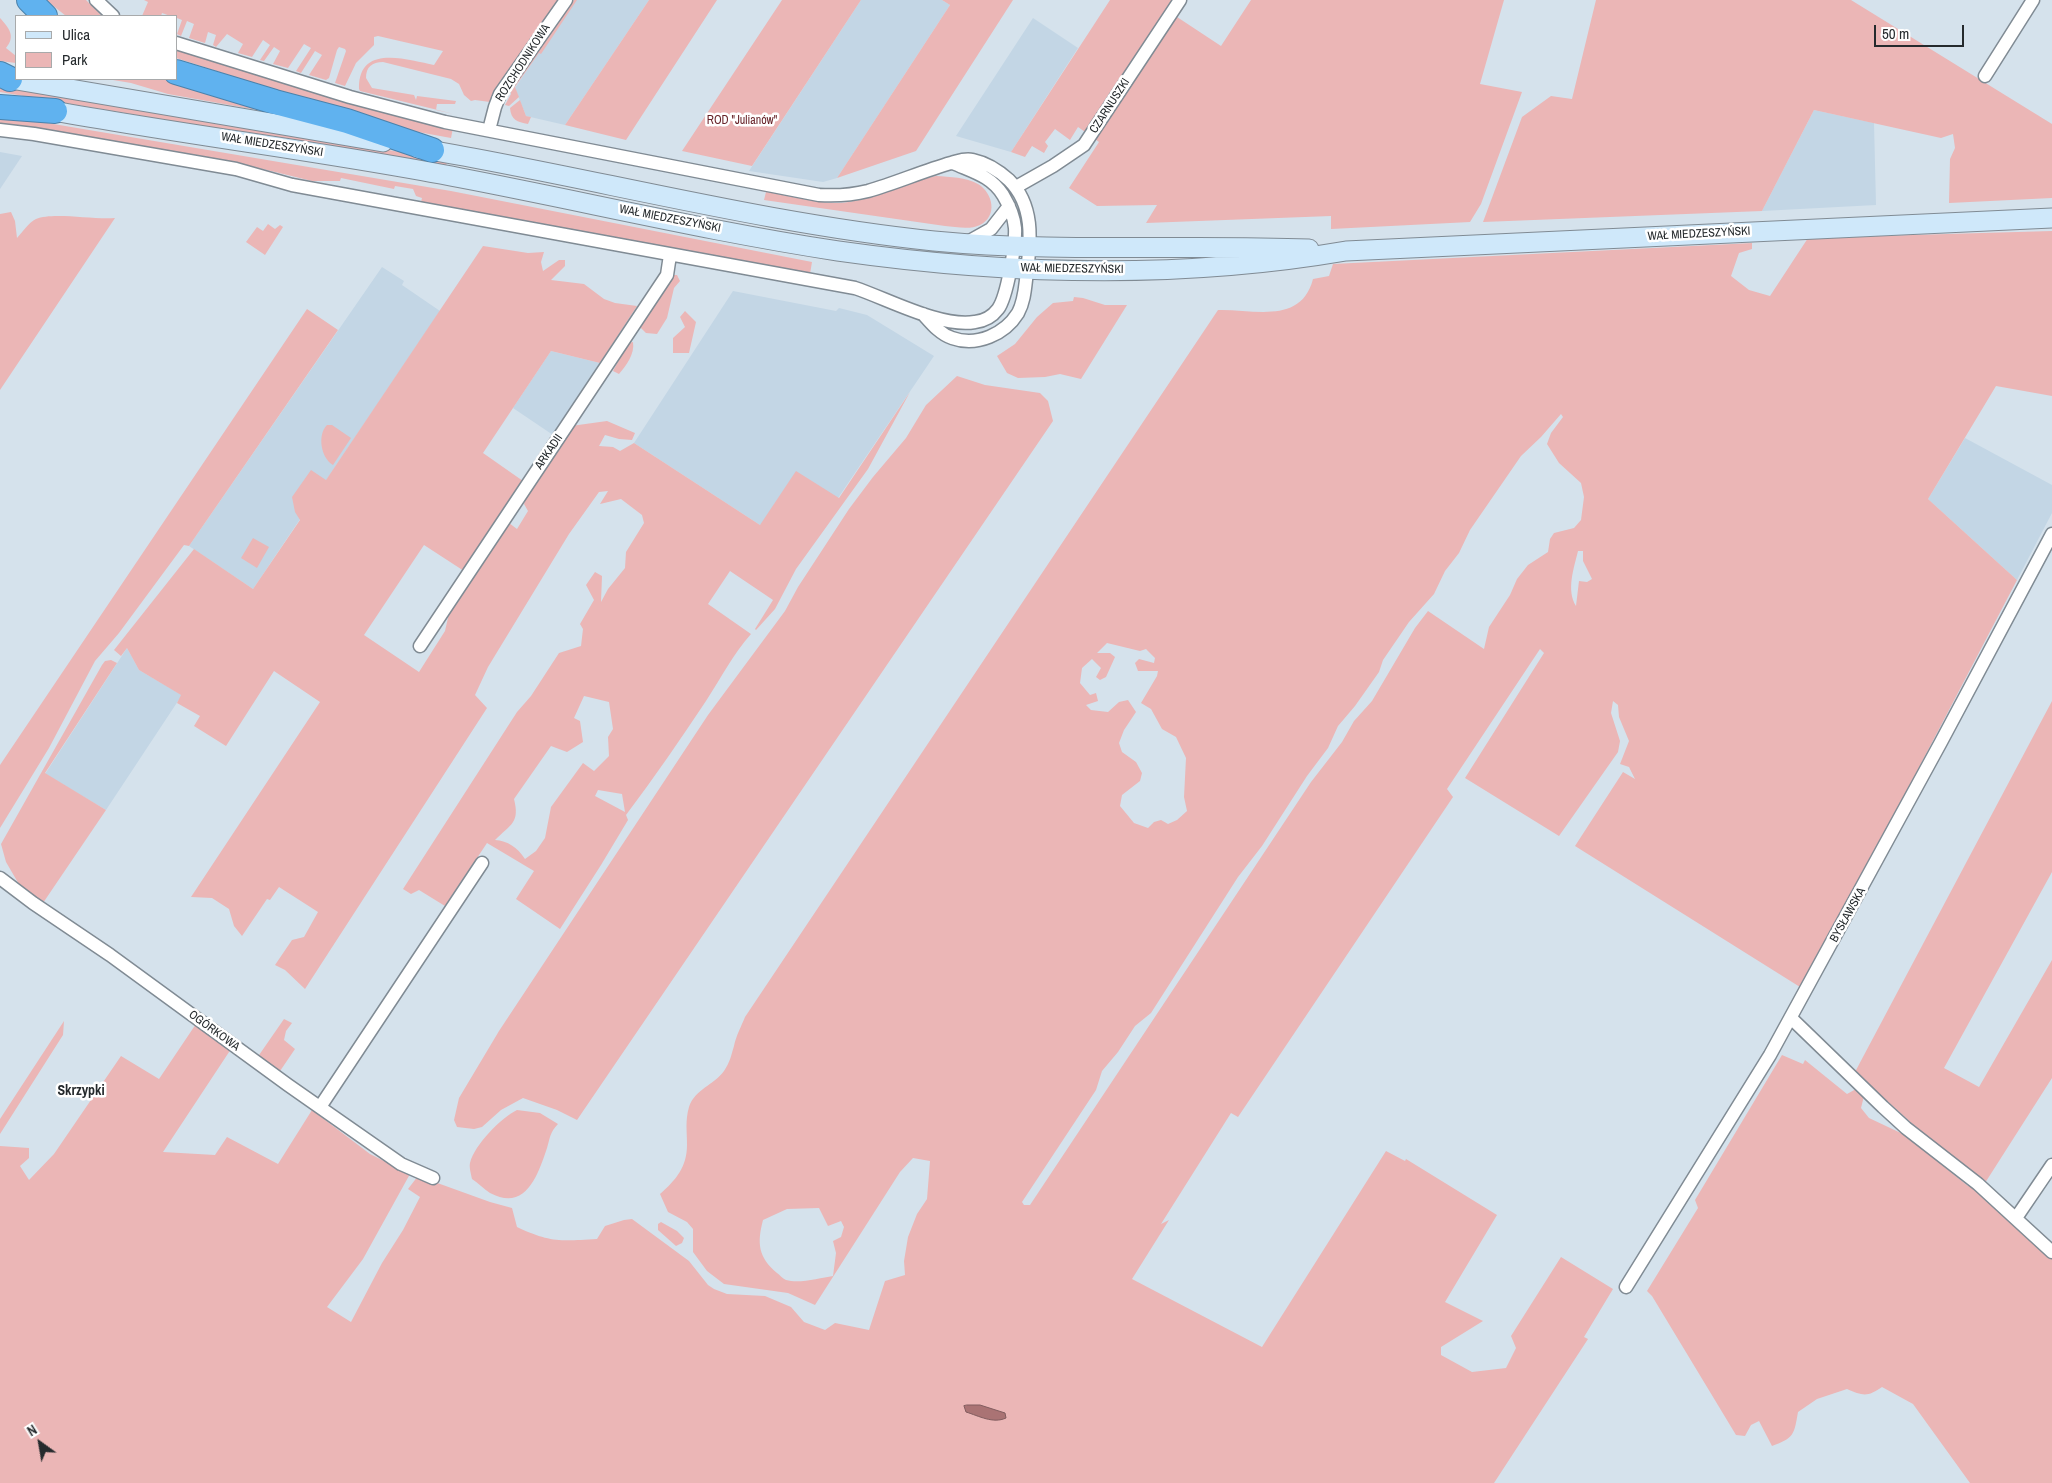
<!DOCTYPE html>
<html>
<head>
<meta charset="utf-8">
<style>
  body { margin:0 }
  #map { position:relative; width:2052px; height:1483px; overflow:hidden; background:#d5e2ec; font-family:"Archivo Narrow",sans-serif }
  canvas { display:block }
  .legend { position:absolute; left:15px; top:15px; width:162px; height:65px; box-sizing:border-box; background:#fff; border:1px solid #a8aaab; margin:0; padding:6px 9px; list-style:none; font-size:15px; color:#252a2d }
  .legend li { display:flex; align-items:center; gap:10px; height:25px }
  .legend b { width:25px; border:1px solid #a8aaab }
  .north { position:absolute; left:15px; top:1418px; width:50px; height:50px; -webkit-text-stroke:4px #fff; paint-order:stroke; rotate:328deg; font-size:14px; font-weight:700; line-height:20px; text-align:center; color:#252a2d }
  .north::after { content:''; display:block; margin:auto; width:18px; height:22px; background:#252a2d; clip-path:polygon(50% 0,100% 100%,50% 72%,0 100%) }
  .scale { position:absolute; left:1874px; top:25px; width:90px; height:22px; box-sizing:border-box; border:2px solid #252a2d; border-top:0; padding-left:6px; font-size:15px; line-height:18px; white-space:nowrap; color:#252a2d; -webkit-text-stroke:4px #fff; paint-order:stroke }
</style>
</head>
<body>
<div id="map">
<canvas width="2052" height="1483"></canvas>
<ul class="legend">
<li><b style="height:6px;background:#cfe8fa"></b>Ulica</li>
<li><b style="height:14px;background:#ebb6b6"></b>Park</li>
</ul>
<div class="north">N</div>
<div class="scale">50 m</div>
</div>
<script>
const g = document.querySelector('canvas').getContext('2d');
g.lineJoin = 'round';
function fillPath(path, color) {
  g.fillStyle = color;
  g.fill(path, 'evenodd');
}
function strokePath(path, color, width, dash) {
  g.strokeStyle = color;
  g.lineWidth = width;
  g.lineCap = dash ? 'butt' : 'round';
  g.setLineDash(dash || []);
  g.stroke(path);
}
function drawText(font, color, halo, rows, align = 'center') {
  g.font = font + ' "Archivo Narrow",sans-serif';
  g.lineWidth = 5;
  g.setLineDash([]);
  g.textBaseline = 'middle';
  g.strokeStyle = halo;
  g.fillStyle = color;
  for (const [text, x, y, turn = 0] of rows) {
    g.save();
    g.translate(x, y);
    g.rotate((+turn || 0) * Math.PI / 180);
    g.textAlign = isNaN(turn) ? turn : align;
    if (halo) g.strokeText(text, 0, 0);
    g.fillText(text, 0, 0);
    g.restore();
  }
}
const built = new Path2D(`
  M 574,0 L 649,0 L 565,125 L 526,116 L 515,88 Z
  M 861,0 L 942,0 L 950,5 L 837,178 L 823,182 L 749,171 Z
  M 1033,18 L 1078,48 L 1011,152 L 956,136 Z
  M 1814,110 L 1874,123 L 1876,205 L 1762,211 Z
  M 0,152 L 22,156 L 0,189 Z
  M 382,267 L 404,281 L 402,285 L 440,311 L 253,589 L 189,546 Z
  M 733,291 L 836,311 L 839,308 L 867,315 L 934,356 L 838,498 L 760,525 L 634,443 Z
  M 551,351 L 600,363 L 553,435 L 513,408 Z
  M 1965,438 L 2052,485 L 2052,513 L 2017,580 L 1928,499 Z
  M 127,648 L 139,670 L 182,695 L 106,810 L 45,774 Z`);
const green = new Path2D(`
  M 46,0 L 86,0 L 102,16 L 66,16 Z
  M 144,0 L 560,0 L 490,102 L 475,100 L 471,101 L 464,95 L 459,84 L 451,79 L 383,62 C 372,62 366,67 366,78 L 372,88 L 414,95 L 416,100 L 417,96 L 456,101 L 455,104 L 437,104 L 436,110 L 454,114 L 360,91 L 359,89 C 358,43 408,60 434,65 L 443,51 L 378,36 L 374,37 L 374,45 L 356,63 L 345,86 L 335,83 L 346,51 L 345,49 L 339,47 L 337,50 L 329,78 L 326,80 L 309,75 L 322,55 L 315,51 L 301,73 L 296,71 L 311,48 L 304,44 L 288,68 L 273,64 L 280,51 L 274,47 L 264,61 L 260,60 L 270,45 L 263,40 L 252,57 L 238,53 L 243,44 L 227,34 L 216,47 L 213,45 L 216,35 L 208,32 L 205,43 L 189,38 L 194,24 L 187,21 L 181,36 L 177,34 L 182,20 C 175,17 170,16 162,13 L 161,16 L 142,16 L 148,2 Z
  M 574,0 L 577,0 L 541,54 L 539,53 L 515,87 L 519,97 L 509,106 L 505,105 L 511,94 L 510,90 L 552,26 L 561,19 Z
  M 649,0 L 717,0 L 626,140 L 565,125 Z
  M 782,0 L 861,0 L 752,166 L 682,151 Z
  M 942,0 L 1013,0 L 916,151 L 837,178 L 950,5 Z
  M 1110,0 L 1175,0 L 1088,134 L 1078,127 L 1070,140 L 1055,129 L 1045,142 L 1048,146 L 1044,153 L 1032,146 L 1025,157 L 1011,152 Z
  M 1251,0 L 1504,0 L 1480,84 L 1522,92 L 1481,204 L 1470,222 L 1331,229 L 1331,216 L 1146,223 L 1157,205 L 1097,206 L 1069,188 L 1099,142 L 1095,139 L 1174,15 L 1221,46 Z
  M 1596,0 L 1851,0 L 2052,124 L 2052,198 L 1949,203 L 1950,159 L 1955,148 L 1953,134 L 1941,138 L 1814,110 L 1762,211 L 1483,222 L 1522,117 L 1551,96 L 1572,99 Z
  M 0,18 C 9,28 16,36 6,48 L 16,56 L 16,63 L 0,61 Z
  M 176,49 L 379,111 L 453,128 L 451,138 L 391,127 L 176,58 Z
  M 107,79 L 164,79 L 285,115 L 168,94 L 131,83 Z
  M 0,84 L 447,160 L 446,167 L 0,92 Z
  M 520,100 L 526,116 L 531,117 L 528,124 C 517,122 511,120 510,108 Z
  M 0,115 L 451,191 L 812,262 L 810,274 L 421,202 L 422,198 L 416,196 L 413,189 L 395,186 L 394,189 L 341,178 L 340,181 L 312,181 L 226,160 L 0,123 Z
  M 936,176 C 950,177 966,177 978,184 C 993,193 998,216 980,225 C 970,230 956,227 945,226 L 764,200 L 766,192 C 788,195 817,204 839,203 C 873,201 903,183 936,176 Z
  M 11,212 L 15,221 L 17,238 C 22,233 29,222 36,219 C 53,212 94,220 115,218 L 0,390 L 0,214 Z
  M 268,224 L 275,229 L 280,225 L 283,227 L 265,255 L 246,242 L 257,227 L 263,231 Z
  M 2052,231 L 2052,396 L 1996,386 L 1928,499 L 2017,580 L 1859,882 L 1800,987 L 1575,846 L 1623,772 L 1635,779 L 1629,767 L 1620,764 L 1629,741 L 1619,717 L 1618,705 L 1613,701 L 1611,713 L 1620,741 L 1618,752 L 1559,836 L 1465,778 L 1544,653 L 1540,649 L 1447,789 L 1453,797 L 1238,1117 L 1231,1113 L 1161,1224 L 1169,1220 L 1132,1279 L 1262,1347 L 1386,1151 L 1405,1161 L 1406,1159 L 1497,1215 L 1445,1302 L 1483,1321 L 1441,1347 L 1441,1355 L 1472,1372 L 1506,1368 L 1516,1348 L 1511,1336 L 1561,1257 L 1613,1289 L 1584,1337 L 1588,1339 L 1494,1483 L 0,1483 L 0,1146 L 29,1148 L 29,1158 L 20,1166 L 29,1180 L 54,1154 L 121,1056 L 159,1079 L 198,1021 L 233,1046 L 163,1152 L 215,1155 L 227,1137 L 278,1164 L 312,1110 L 370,1154 L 410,1174 L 363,1259 L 327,1307 L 351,1322 L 382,1263 L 403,1230 L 420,1197 L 408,1189 L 418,1176 L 490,1202 L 512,1208 L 517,1227 C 551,1243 561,1241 597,1239 L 605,1226 L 624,1220 L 632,1219 L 689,1261 L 708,1285 L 714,1289 L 727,1294 L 765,1296 L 791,1307 L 804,1322 L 825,1330 L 835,1323 L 869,1330 L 885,1281 L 905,1275 L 904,1261 L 908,1237 L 917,1214 L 927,1199 L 930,1161 L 913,1158 L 900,1172 L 815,1305 L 788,1293 L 724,1284 L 707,1271 L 693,1252 L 693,1229 L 687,1222 L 668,1212 L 660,1194 C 676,1180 687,1167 687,1145 C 687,1131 685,1121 689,1107 C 695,1089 714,1085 724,1071 C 730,1062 731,1056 734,1046 C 736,1036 741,1027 745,1017 L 1218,310 C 1254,309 1301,325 1313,279 L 1329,276 L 1333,264 L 1752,243 L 1752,249 L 1739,253 L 1731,276 L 1749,290 L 1770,296 L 1808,238 ZM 1561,414 L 1563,417 L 1551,433 L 1547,444 L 1559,463 L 1581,483 L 1584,497 L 1581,520 L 1574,528 L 1554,533 L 1550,539 L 1548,552 L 1528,565 L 1517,579 L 1510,595 L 1489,627 L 1484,649 L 1428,611 L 1415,628 L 1372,701 L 1354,721 L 1342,742 L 1311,782 L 1030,1205 L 1024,1205 L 1022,1202 L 1096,1090 L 1102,1071 L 1118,1052 L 1135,1026 L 1151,1013 L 1238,877 L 1262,846 L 1307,776 L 1328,748 L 1338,726 L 1355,706 L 1379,672 L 1383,660 L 1409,622 L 1434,594 L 1445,571 L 1459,553 L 1470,530 L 1521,456 L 1541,437 ZM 1578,551 L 1583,551 L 1583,561 L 1592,579 L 1587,582 L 1579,581 L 1576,606 C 1566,590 1574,568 1578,551 ZM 1107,643 L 1140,651 L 1146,649 L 1155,658 L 1154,663 L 1139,659 L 1135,663 L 1138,671 L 1158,671 L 1157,676 L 1141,703 L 1151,709 L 1162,729 L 1176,737 L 1186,758 L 1184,797 L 1187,811 L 1177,820 L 1168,824 L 1161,820 L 1154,822 L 1148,828 L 1134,823 L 1120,806 L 1122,795 L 1140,781 L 1142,773 L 1136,762 L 1122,752 L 1119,743 L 1124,730 L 1136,712 L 1128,700 L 1119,702 L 1108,712 L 1091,710 L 1086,705 L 1098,701 L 1096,693 L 1090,695 L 1080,683 L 1082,668 L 1092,659 L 1101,668 L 1096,677 L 1100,680 L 1106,677 L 1115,657 L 1110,653 L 1097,653 ZM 819,1208 L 828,1226 L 841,1221 L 844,1227 L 841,1237 L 833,1241 L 836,1253 L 833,1276 C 820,1278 799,1284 786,1280 C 783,1279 780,1275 777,1273 C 758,1257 757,1243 763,1220 L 787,1209 Z
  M 483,246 L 528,253 L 544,252 L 541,262 L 543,271 L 559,260 L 565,260 L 565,266 L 551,280 L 584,284 L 604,299 L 615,303 L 637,306 L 600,363 L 551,351 L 483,453 L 523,481 L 464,571 L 424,545 L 364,635 L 419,672 L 445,631 L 450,609 L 509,523 L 517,529 L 528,511 L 524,504 L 527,492 L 571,426 L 607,421 L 635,433 L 632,440 L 619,439 L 605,435 L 599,446 L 613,447 L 620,451 L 634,443 L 760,525 L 796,471 L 839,498 L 910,392 L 868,469 L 796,569 L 775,609 L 756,630 L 755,629 L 773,600 L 730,571 L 708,604 L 751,634 C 733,654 721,678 706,701 C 680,740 654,778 626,815 L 628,820 L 601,865 L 560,929 L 516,899 L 534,871 L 487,843 L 445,906 L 419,890 L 411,894 L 403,889 L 517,712 L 531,696 L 559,653 L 581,646 L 583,629 L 580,624 L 594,600 L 586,585 L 595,572 L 602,576 L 601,602 L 608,589 L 625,568 L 626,552 L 644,523 L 642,515 L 621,499 L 600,504 L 608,491 L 599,492 L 569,534 L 488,667 L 475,695 L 487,708 L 305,989 L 285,970 L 275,965 L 292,940 L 304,937 L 318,912 L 279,887 L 270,900 L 267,899 L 242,936 L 234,926 L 229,909 L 212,898 L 191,897 L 320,702 L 274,671 L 226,746 L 194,726 L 200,716 L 177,703 L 181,695 L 139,670 L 127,648 L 121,656 L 114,650 L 194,549 L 253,589 L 300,520 L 295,512 L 292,497 L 311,470 L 326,480 ZM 584,696 L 609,702 L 613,729 L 608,737 L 609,756 L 594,771 L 583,763 L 551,807 L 545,838 L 536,851 L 525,859 C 517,847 508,841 495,840 C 511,824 520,823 514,799 L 551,746 L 567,752 L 583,742 L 580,721 L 574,718 ZM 598,790 L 622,794 L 625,812 L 595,796 Z
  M 671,275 L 677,275 L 680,281 L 674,288 L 667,318 L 657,334 L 646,333 L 640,327 Z
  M 1074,297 L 1083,298 L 1105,305 L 1127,305 L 1081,379 L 1060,374 L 1045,377 L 1018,378 L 1007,373 L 997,356 L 1015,344 L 1037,317 L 1053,303 L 1073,301 Z
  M 307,309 L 338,330 L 189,546 L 184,545 L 119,633 L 95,661 L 49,748 L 0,828 L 0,765 Z
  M 685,311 L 696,322 L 689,353 L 673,353 L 673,338 L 685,327 L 680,317 Z
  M 633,342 C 635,354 626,366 619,374 L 613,371 L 628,343 Z
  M 957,376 L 985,385 L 1040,393 L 1048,401 L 1053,421 L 577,1120 L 557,1110 L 523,1098 L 501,1110 L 482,1127 L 474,1129 L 457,1127 L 454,1120 L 459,1098 L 499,1031 L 708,715 L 785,611 L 798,587 L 849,509 L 873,477 L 906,438 L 926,405 Z
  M 327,425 L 332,425 L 351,438 L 333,465 C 321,458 317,435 327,425 Z
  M 253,538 L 269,547 L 257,568 L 241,558 Z
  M 111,660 L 117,663 L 45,773 L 106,810 L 43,903 L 20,886 L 6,862 L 1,844 L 102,665 L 105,661 Z
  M 2052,701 L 2052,872 L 1944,1068 L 1979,1087 L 2052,960 L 2052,1078 L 1985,1183 L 1928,1138 L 1855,1072 Z
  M 284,1019 L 292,1023 L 286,1031 L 284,1040 L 295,1049 L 278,1074 L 257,1058 Z
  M 64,1021 L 63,1035 L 0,1134 L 0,1119 Z
  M 1782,1055 L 1803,1064 L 1805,1060 L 1847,1094 L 1856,1089 L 1864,1096 L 1861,1108 L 1869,1118 L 1905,1135 L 1968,1186 L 1971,1182 L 2052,1257 L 2052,1483 L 1970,1483 L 1913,1404 L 1882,1387 C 1868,1397 1863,1396 1847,1389 L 1817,1399 L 1798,1412 C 1794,1435 1794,1438 1772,1446 L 1759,1421 L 1751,1425 L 1745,1436 L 1736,1435 L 1652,1296 L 1647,1291 L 1698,1208 L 1695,1200 Z
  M 517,1110 L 540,1113 L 558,1124 C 550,1132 550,1138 547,1148 C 538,1175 526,1212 490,1193 C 484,1189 478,1183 472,1179 C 471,1174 469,1167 470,1163 C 475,1144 501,1118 517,1110 Z
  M 661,1222 L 677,1231 L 684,1238 L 682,1243 L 676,1246 L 658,1230 L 658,1224 Z`);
const water = new Path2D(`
  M 967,1405 L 980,1405 L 1005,1413 L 1006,1418 C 993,1424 979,1416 966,1412 L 964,1406 Z`);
const street = new Path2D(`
  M 96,0 L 113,16
  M 176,43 L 350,97 L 445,122 L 819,195 C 835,196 852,195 868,191 C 896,183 923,171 951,163 C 959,161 964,158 973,160 C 987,163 998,170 1009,180 C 1034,205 1031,239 1027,272 C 1025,286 1025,300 1018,313 C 1005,334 977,347 952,338 C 940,334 932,324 923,314
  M 1985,76 L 2033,0
  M 0,130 L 34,134 L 236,169 L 292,185 L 855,288 C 888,299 941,328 975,322 C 984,321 992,317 998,309 C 1007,297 1016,244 1015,228 C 1014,217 1009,205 1003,195 C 991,176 973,172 953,163
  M 489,130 L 495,107 L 500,94 L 566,0
  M 1016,187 L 1053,166 L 1084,145 L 1180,0
  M 966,243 L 991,229 L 1009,206
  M 420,646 L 667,275 L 670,255
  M 0,878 L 33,903 L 110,955 L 288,1085 L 401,1164 L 433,1178
  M 1791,1018 L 1883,1107 L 1906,1128 L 1978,1184 L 2052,1252
  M 320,1107 L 482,863
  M 2016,1218 L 2052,1165
  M 1626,1287 L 1770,1055 L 1941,742 L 2052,534`);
const secondary = new Path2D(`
  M 0,77 L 383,142
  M 43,109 C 182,135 323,151 461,178 C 587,202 712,232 838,251 C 1007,275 1178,280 1346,251 L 2052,218
  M 418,148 C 590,177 760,223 934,241 C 1059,253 1184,244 1309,249`);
const highway = new Path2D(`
  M 29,0 L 45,16
  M 176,72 L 275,102 L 347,121 L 432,150
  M 0,74 L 10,79
  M 0,107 L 55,111`);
const streetNames = [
  ["ROZCHODNIKOWA",523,63,-57],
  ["CZARNUSZKI",1110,106,-57],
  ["WAŁ MIEDZESZYŃSKI",272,145,9],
  ["WAŁ MIEDZESZYŃSKI",670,219,11],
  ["WAŁ MIEDZESZYŃSKI",1699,234,-3],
  ["WAŁ MIEDZESZYŃSKI",1072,269,1],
  ["ARKADII",549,452,-56],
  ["BYSŁAWSKA",1848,915,-61],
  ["OGÓRKOWA",214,1031,36]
];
const parkNames = [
  ["ROD \"Julianów\"",742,121]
];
const neighbourhoodNames = [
  ["Skrzypki",81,1091]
];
fillPath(built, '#c3d6e5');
fillPath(green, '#ebb6b6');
fillPath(water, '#aa7374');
strokePath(water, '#825d5f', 1);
strokePath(street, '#808b94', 15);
strokePath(secondary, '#808b94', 21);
strokePath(highway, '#4b82ab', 26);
strokePath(street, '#fff', 12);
strokePath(secondary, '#cfe8fa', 19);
strokePath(highway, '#60b2ef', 24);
drawText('12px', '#252a2d', '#fff', streetNames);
drawText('12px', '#662127', '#fff', parkNames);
drawText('bold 14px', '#252a2d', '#fff', neighbourhoodNames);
</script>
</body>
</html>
